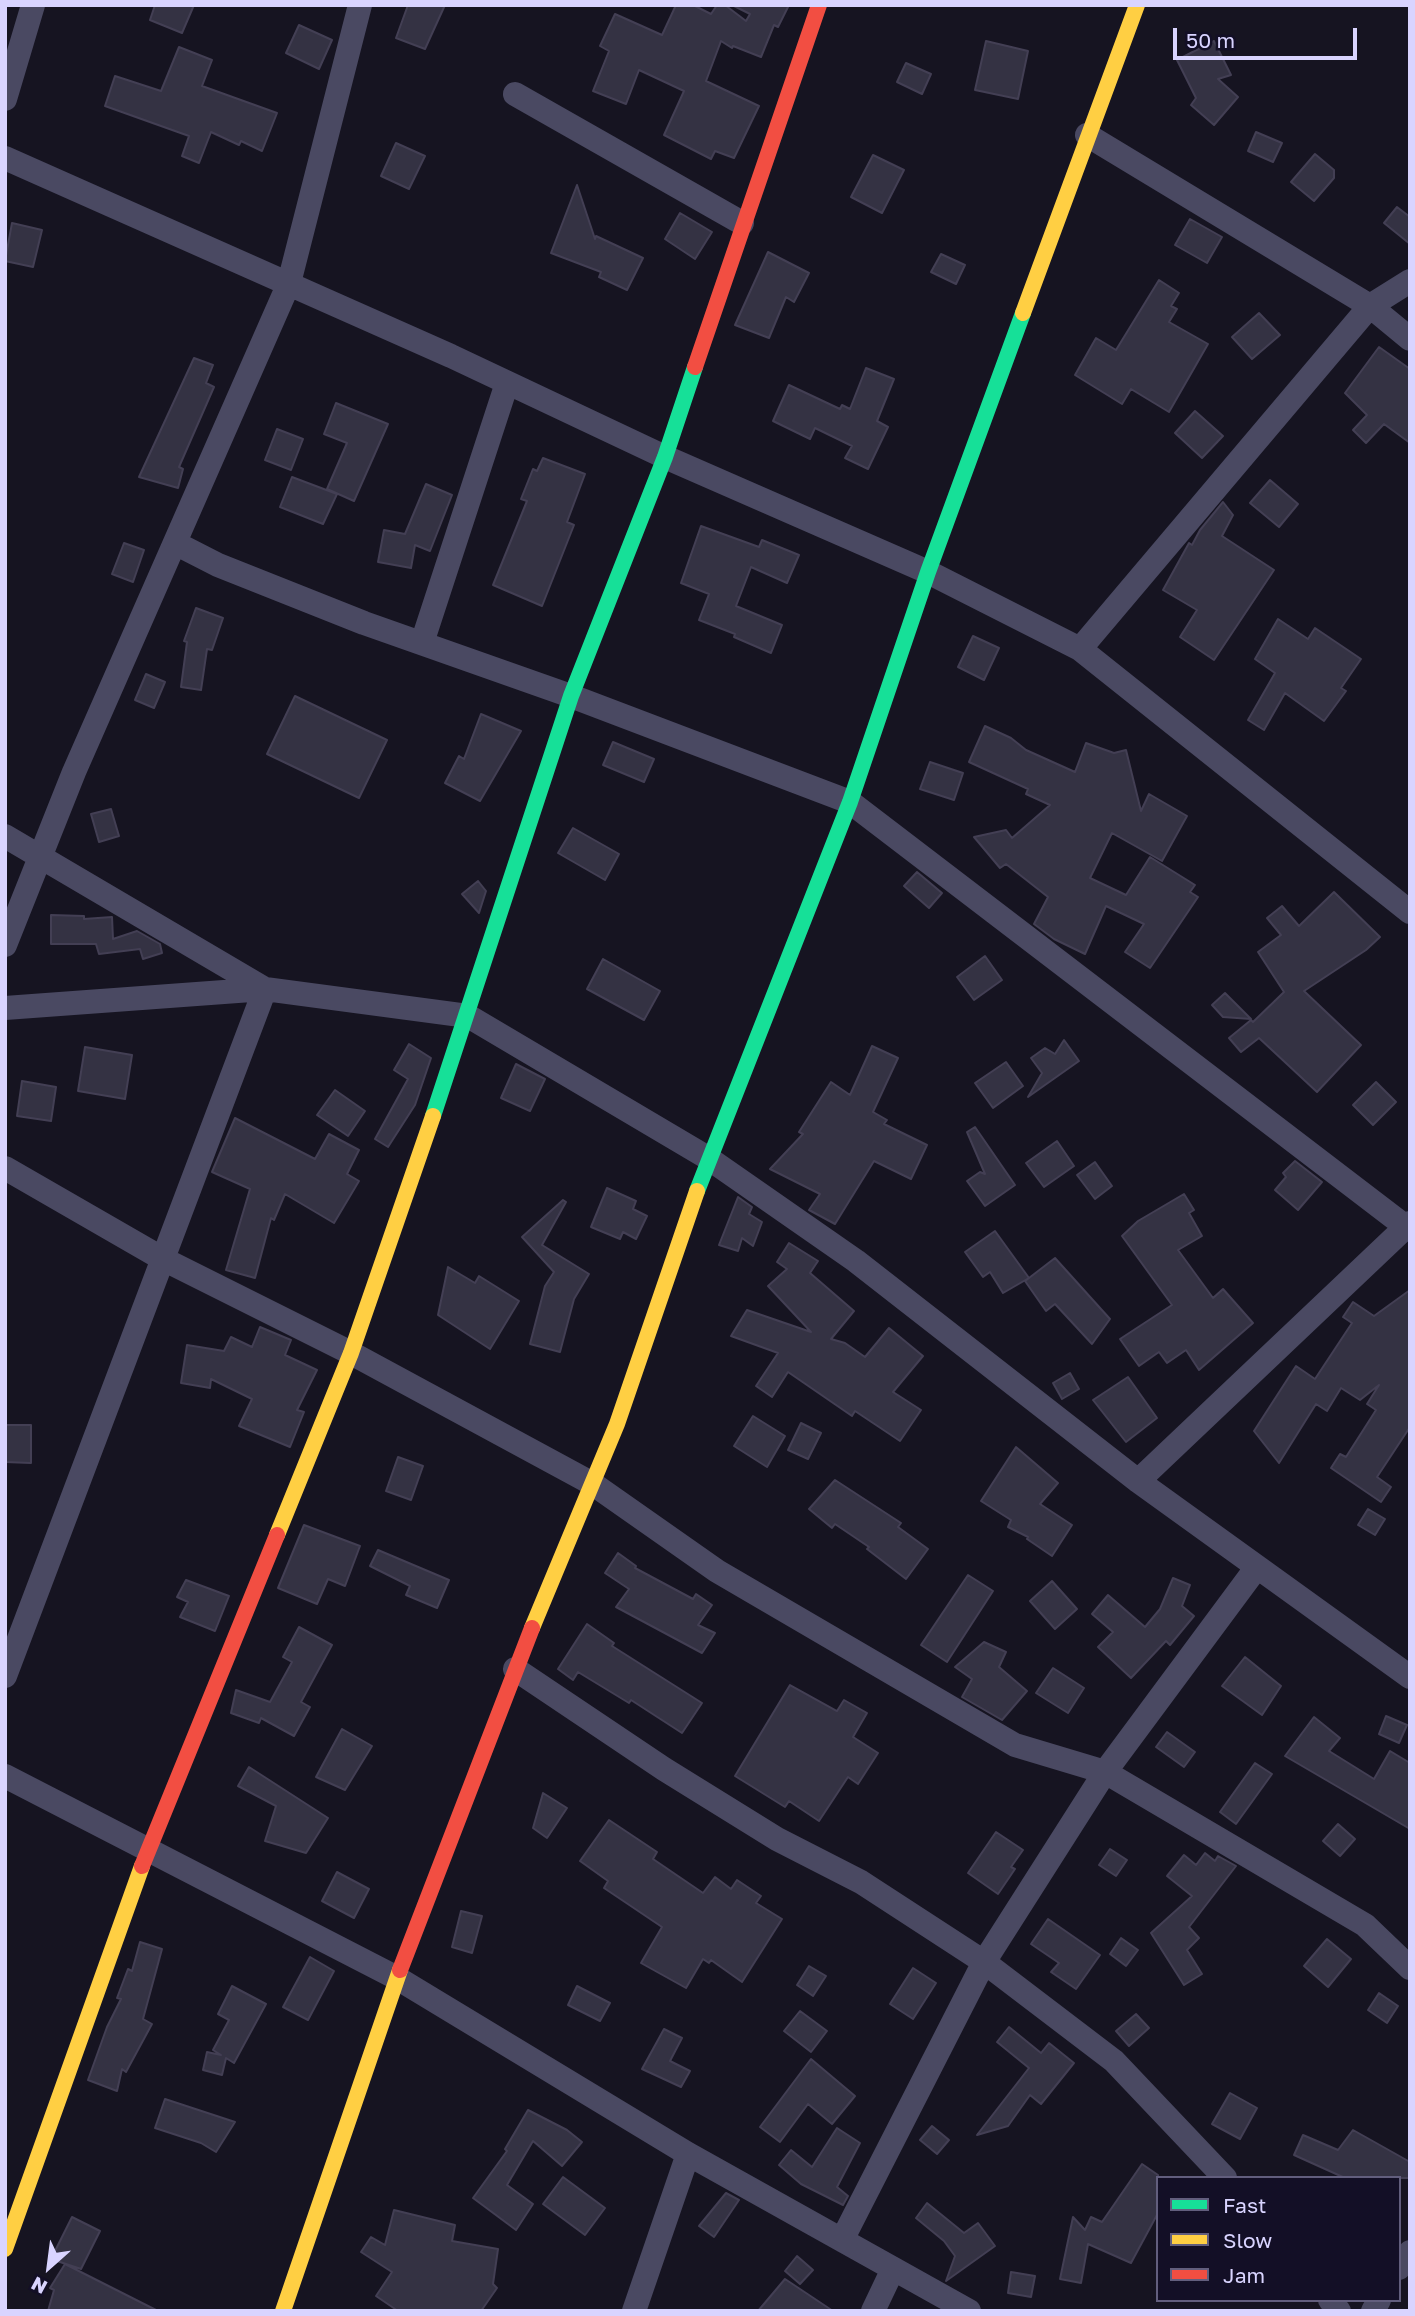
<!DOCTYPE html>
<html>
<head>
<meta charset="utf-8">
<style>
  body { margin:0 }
  #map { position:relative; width:1415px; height:2316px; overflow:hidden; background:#161421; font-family:"Golos Text",sans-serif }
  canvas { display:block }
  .frame { position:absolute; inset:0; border:7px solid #d9d4ff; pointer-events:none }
  .legend { position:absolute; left:1156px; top:2176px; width:245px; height:126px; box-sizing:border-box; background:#130f26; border:2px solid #625e7d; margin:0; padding:9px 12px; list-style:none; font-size:21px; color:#d9d4ff }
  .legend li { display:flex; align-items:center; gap:14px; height:35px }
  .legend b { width:35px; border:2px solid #625e7d }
  .north { position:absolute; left:14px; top:2232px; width:70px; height:70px; -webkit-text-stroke:5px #130f26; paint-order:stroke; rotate:208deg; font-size:19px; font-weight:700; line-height:28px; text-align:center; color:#d9d4ff }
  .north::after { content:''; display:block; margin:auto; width:24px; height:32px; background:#d9d4ff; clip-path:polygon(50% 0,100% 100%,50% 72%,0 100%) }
  .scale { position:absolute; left:1173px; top:28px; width:184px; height:32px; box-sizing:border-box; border:4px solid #d9d4ff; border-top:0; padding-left:9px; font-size:21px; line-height:24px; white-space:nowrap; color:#d9d4ff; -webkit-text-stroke:5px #130f26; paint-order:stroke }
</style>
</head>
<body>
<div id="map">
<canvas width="1415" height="2316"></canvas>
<div class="frame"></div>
<ul class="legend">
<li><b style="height:9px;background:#16e098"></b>Fast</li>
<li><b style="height:9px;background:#ffcf43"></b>Slow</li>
<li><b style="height:9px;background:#f24e42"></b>Jam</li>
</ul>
<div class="north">N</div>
<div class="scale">50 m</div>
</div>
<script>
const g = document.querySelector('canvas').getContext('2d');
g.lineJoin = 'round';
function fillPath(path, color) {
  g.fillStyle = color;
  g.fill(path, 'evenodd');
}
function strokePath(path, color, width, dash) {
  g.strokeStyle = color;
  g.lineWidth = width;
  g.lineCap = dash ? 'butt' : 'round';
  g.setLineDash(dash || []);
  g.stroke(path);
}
const building = new Path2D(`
  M 155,5 L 194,5 L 182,33 L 150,20 Z
  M 408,5 L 445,5 L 425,49 L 396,38 Z
  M 676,5 L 693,5 L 711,14 L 717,5 L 725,5 L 746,21 L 750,14 L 732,5 L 789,5 L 778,27 L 774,25 L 761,57 L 733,46 L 732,48 L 721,41 L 706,81 L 759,106 L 734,158 L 715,151 L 711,159 L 664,135 L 684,91 L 639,70 L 626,104 L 593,91 L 609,51 L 600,46 L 615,14 L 662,35 Z
  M 299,25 L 332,40 L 319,69 L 286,53 Z
  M 986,41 L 1028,51 L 1018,99 L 975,90 Z
  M 1214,41 L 1231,75 L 1218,79 L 1238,97 L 1214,125 L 1191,105 L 1196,98 L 1177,60 Z
  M 179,47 L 212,60 L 202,86 L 277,113 L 262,151 L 241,141 L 239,145 L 211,132 L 199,163 L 182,156 L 189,136 L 105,106 L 115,76 L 161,91 Z
  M 906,63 L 931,74 L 922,94 L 897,82 Z
  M 1256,132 L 1282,143 L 1273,162 L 1248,151 Z
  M 396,143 L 425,156 L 409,189 L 381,176 Z
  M 1315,154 L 1334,170 L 1334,178 L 1314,201 L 1291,182 Z
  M 873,155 L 904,170 L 882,213 L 851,197 Z
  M 577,185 L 595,239 L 596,236 L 643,258 L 627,290 L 599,277 L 601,272 L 551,253 Z
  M 1397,207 L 1410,217 L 1410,244 L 1384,223 Z
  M 680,213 L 712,232 L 695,259 L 665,239 Z
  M 1190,219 L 1222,237 L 1207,263 L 1175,245 Z
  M 12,223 L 42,230 L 33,267 L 5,261 Z
  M 768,252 L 809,273 L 794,302 L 786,297 L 769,338 L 735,325 Z
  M 941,254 L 965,265 L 956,284 L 931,272 Z
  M 1159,280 L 1179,293 L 1171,306 L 1177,309 L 1169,322 L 1208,344 L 1169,412 L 1131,389 L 1122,404 L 1075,375 L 1096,338 L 1116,350 Z
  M 1259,313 L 1280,335 L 1252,359 L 1232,337 Z
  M 1379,347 L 1410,369 L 1410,443 L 1384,424 L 1366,443 L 1353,430 L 1367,415 L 1345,393 Z
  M 194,358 L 213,365 L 206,383 L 214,387 L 179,467 L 183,469 L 178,488 L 139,477 Z
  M 866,368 L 894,379 L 877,421 L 888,427 L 868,469 L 845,458 L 852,446 L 815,428 L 810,439 L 773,421 L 789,385 L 840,409 L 842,405 L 850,409 Z
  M 336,403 L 388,424 L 354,501 L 327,489 L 347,443 L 324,434 Z
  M 1195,411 L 1223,436 L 1202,458 L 1175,433 Z
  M 277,429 L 303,439 L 291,470 L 265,460 Z
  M 543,458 L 585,474 L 567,522 L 574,525 L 542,606 L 493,585 L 527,501 L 521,499 L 533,469 L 537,471 Z
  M 292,477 L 337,494 L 323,524 L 280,507 Z
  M 1270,480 L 1298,504 L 1279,527 L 1250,503 Z
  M 426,484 L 452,495 L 430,551 L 415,545 L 411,568 L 378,562 L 384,530 L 405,534 Z
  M 1223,502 L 1233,515 L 1222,536 L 1274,570 L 1214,660 L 1180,637 L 1197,610 L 1163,590 L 1189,543 L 1192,545 L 1200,530 Z
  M 701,526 L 759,547 L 762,540 L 799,555 L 787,583 L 751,567 L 736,606 L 782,625 L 771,653 L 734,637 L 735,634 L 699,620 L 709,594 L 681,583 Z
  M 124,543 L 144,550 L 133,582 L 112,574 Z
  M 196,608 L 223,618 L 212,650 L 207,649 L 201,690 L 181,687 L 187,642 L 184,641 Z
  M 1278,619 L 1308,639 L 1315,628 L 1361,659 L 1341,688 L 1346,691 L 1324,721 L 1285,693 L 1264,730 L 1248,720 L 1275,673 L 1255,659 Z
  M 973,636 L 999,648 L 984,680 L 958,667 Z
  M 146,674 L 165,682 L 154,708 L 135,700 Z
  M 295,696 L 387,740 L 359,798 L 267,754 Z
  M 481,714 L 521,731 L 480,801 L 445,783 L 459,756 L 464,759 Z
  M 985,726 L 1011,738 L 1026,750 L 1075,772 L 1086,743 L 1114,753 L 1126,750 L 1141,811 L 1149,794 L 1187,816 L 1162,861 L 1112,833 L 1090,878 L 1126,895 L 1150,857 L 1195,885 L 1190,892 L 1198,897 L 1150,968 L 1125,952 L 1144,924 L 1106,906 L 1085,954 L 1054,939 L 1034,924 L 1048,897 L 1006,864 L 1000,868 L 974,837 L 1006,830 L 1012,838 L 1050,805 L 1026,794 L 1028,789 L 969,762 Z
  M 613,742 L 654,759 L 644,782 L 603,765 Z
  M 930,762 L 963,773 L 954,800 L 920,789 Z
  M 111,809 L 119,836 L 99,842 L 91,814 Z
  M 573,828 L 619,854 L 605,880 L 558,853 Z
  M 917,872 L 942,893 L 929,908 L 904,886 Z
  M 478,881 L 486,891 L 479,913 L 462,894 Z
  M 1334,892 L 1380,937 L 1366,950 L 1304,991 L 1361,1045 L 1317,1092 L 1259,1038 L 1241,1052 L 1229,1038 L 1251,1020 L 1253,1022 L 1284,992 L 1258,952 L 1281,935 L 1267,918 L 1282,906 L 1299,926 Z
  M 51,915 L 84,916 L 84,919 L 112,917 L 113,939 L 137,931 L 160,944 L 162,953 L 143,959 L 140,949 L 99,954 L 96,944 L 51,944 Z
  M 985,956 L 1002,980 L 974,1000 L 957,977 Z
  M 603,959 L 660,991 L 644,1020 L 587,989 Z
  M 1225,993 L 1251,1019 L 1223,1017 L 1212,1005 Z
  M 1064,1040 L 1079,1061 L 1028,1097 L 1042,1073 L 1031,1058 L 1045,1048 L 1055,1054 Z
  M 409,1044 L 431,1058 L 415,1105 L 388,1147 L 375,1139 L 408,1079 L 394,1070 Z
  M 872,1046 L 898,1058 L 873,1112 L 887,1120 L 884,1124 L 927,1145 L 911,1179 L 874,1161 L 835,1224 L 809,1210 L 820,1194 L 770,1169 L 803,1134 L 799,1132 L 831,1082 L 850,1095 Z
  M 85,1047 L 132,1055 L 125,1099 L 78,1091 Z
  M 1006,1062 L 1023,1086 L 993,1108 L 975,1083 Z
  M 516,1064 L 545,1079 L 530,1111 L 501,1098 Z
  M 22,1081 L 56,1087 L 51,1121 L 17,1116 Z
  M 1376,1082 L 1396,1102 L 1373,1125 L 1353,1105 Z
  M 335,1090 L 365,1111 L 348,1136 L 317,1115 Z
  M 235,1118 L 315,1159 L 329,1134 L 359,1150 L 347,1174 L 359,1181 L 334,1223 L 285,1194 L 274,1220 L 271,1218 L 255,1278 L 226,1270 L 250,1189 L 212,1172 Z
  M 975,1127 L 1015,1185 L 985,1206 L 967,1181 L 980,1172 L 985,1174 L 967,1132 Z
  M 1057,1141 L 1074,1166 L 1044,1187 L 1026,1163 Z
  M 1295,1161 L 1322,1182 L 1298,1210 L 1275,1190 L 1286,1177 L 1283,1173 Z
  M 1095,1162 L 1112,1186 L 1095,1199 L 1077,1175 Z
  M 607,1188 L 636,1201 L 633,1209 L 647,1216 L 636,1239 L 623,1232 L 620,1239 L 591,1227 Z
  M 1184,1194 L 1194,1210 L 1189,1213 L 1202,1236 L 1178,1250 L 1213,1298 L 1223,1289 L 1253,1323 L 1199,1370 L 1186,1350 L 1167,1363 L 1159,1352 L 1139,1366 L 1120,1339 L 1172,1305 L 1122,1236 L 1138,1221 Z
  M 738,1197 L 752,1207 L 749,1214 L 762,1222 L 753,1246 L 742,1238 L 738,1251 L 719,1245 Z
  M 563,1200 L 566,1202 L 542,1245 L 589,1274 L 574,1299 L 560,1352 L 530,1344 L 545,1286 L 554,1272 L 522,1237 Z
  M 995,1231 L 1029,1278 L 1055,1258 L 1110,1319 L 1092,1344 L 1055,1304 L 1046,1311 L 1025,1281 L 1029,1278 L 1003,1293 L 990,1272 L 983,1277 L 965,1252 Z
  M 789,1243 L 818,1261 L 810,1273 L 854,1311 L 831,1339 L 845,1343 L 865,1357 L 889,1328 L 923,1356 L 893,1392 L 921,1410 L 900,1441 L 855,1411 L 852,1416 L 788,1372 L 772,1397 L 756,1386 L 778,1353 L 731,1336 L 747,1310 L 811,1332 L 768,1286 L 787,1269 L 777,1262 Z
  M 448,1267 L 475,1283 L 479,1276 L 519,1301 L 490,1349 L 438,1315 Z
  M 1410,1290 L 1410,1427 L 1377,1477 L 1391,1487 L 1381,1502 L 1331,1468 L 1340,1454 L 1346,1457 L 1376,1410 L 1367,1404 L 1379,1385 L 1360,1400 L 1341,1388 L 1327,1411 L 1316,1404 L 1279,1463 L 1254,1431 L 1296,1366 L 1315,1379 L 1352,1323 L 1343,1317 L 1353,1302 L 1374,1316 Z
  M 260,1327 L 291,1340 L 285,1355 L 317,1370 L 297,1410 L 304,1412 L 290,1447 L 239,1426 L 252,1399 L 211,1379 L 210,1388 L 181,1383 L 187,1345 L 224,1351 L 231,1337 L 252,1347 Z
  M 1070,1373 L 1079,1389 L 1062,1399 L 1053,1383 Z
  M 1128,1377 L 1157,1418 L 1126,1442 L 1093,1400 Z
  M 753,1416 L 785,1436 L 767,1467 L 734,1446 Z
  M 801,1423 L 821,1433 L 808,1459 L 788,1450 Z
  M 5,1425 L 31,1425 L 31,1463 L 5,1462 Z
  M 1016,1447 L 1058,1483 L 1040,1504 L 1072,1525 L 1052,1556 L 1027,1539 L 1028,1537 L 1008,1527 L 1011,1520 L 981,1501 Z
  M 398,1457 L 423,1466 L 411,1500 L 386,1491 Z
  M 835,1480 L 901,1523 L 898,1527 L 928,1549 L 906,1579 L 867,1549 L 869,1547 L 835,1524 L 832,1528 L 809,1509 Z
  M 1368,1509 L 1385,1519 L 1375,1535 L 1358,1525 Z
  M 304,1525 L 360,1546 L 345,1586 L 328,1579 L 317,1604 L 278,1588 Z
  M 378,1550 L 449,1580 L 437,1608 L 406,1595 L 410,1586 L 370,1566 Z
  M 618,1553 L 636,1566 L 635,1568 L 693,1599 L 696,1594 L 712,1605 L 698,1625 L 715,1633 L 702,1653 L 616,1607 L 629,1589 L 605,1573 Z
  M 968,1575 L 993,1591 L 947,1662 L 921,1645 Z
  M 1173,1578 L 1190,1585 L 1182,1606 L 1194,1616 L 1170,1645 L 1166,1641 L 1131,1678 L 1098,1647 L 1113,1632 L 1092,1614 L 1108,1595 L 1145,1627 L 1160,1609 Z
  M 186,1580 L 229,1596 L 215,1631 L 180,1617 L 188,1602 L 177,1597 Z
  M 1052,1581 L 1077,1609 L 1055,1629 L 1030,1601 Z
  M 587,1624 L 614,1643 L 612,1646 L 702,1703 L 682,1733 L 631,1700 L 629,1703 L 578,1672 L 573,1680 L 558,1669 Z
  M 299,1627 L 332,1645 L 301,1702 L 310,1707 L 294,1736 L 261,1718 L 259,1723 L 231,1713 L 236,1690 L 270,1702 L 292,1662 L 283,1657 Z
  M 984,1642 L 1006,1652 L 999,1667 L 1027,1691 L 1002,1720 L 962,1697 L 972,1679 L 955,1667 Z
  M 1245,1657 L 1281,1686 L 1262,1715 L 1222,1686 Z
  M 1053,1668 L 1084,1688 L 1068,1713 L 1036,1693 Z
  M 790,1685 L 837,1711 L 844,1700 L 867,1713 L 853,1737 L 878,1753 L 858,1784 L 848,1777 L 819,1821 L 789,1801 L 785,1807 L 735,1776 Z
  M 1386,1716 L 1407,1725 L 1399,1743 L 1379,1734 Z
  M 1314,1717 L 1340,1738 L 1329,1751 L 1374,1779 L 1390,1751 L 1410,1763 L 1410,1829 L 1285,1756 Z
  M 342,1729 L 372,1746 L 345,1790 L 316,1777 Z
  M 1167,1732 L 1195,1752 L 1184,1767 L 1156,1747 Z
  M 1255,1763 L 1272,1774 L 1236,1824 L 1220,1812 Z
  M 249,1767 L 328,1818 L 306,1853 L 265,1841 L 276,1806 L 238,1786 Z
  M 543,1793 L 567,1808 L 547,1838 L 533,1828 Z
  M 609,1820 L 657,1852 L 653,1859 L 703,1893 L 715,1877 L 731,1889 L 737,1880 L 761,1896 L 756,1903 L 782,1919 L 742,1982 L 711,1960 L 709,1963 L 703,1959 L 686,1988 L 641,1963 L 662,1927 L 604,1888 L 608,1881 L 580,1861 Z
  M 1338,1824 L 1355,1839 L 1340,1856 L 1323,1841 Z
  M 996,1832 L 1023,1850 L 1011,1867 L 1015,1869 L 998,1894 L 968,1873 Z
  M 1110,1849 L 1127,1860 L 1116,1876 L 1099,1865 Z
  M 1205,1853 L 1215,1861 L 1218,1856 L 1236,1866 L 1189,1927 L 1199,1938 L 1187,1950 L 1202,1974 L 1184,1985 L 1151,1933 L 1192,1896 L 1167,1876 L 1184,1855 L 1196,1865 Z
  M 337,1872 L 369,1889 L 354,1918 L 322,1901 Z
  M 461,1911 L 482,1916 L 472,1953 L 452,1947 Z
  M 1048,1919 L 1100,1955 L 1076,1989 L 1051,1972 L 1059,1963 L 1031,1944 Z
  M 1121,1938 L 1138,1950 L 1126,1966 L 1110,1954 Z
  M 1327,1939 L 1351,1959 L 1328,1987 L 1304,1966 Z
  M 140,1942 L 162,1949 L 143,2019 L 152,2024 L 126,2072 L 122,2069 L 117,2091 L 88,2080 L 107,2027 L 121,1999 L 117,1998 L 128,1969 L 132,1971 Z
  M 310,1957 L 334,1971 L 308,2020 L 283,2007 Z
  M 809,1966 L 826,1976 L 813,1996 L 797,1985 Z
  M 913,1968 L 936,1983 L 913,2019 L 890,2004 Z
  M 232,1986 L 266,2004 L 234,2063 L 226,2058 L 222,2075 L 203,2070 L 207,2052 L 221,2055 L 213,2050 L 229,2020 L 218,2014 Z
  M 577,1986 L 610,2003 L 600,2021 L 568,2005 Z
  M 1379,1993 L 1398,2006 L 1387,2023 L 1368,2010 Z
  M 800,2011 L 827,2031 L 811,2052 L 784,2031 Z
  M 1136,2014 L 1149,2028 L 1129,2046 L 1116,2031 Z
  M 1009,2027 L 1041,2053 L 1049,2043 L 1074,2063 L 1041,2104 L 1030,2095 L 1008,2126 L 977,2135 L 1029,2068 L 997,2042 Z
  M 664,2029 L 682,2038 L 670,2061 L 690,2071 L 681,2087 L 642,2069 Z
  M 811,2059 L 855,2096 L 832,2124 L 808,2104 L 780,2142 L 760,2127 Z
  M 1230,2093 L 1257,2108 L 1240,2139 L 1212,2124 Z
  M 165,2099 L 235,2122 L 216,2152 L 201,2143 L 155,2128 Z
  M 528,2110 L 567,2130 L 582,2142 L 562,2166 L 533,2141 L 507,2185 L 533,2204 L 516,2230 L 473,2198 L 507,2151 L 505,2149 Z
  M 932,2126 L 949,2140 L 937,2154 L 920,2140 Z
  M 837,2128 L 860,2143 L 837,2187 L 848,2196 L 843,2205 L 801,2184 L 779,2165 L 791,2150 L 812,2167 Z
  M 1353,2130 L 1410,2162 L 1410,2178 L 1345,2178 L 1294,2155 L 1303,2135 L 1338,2150 Z
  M 1142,2164 L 1158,2175 L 1158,2213 L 1131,2263 L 1088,2244 L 1081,2283 L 1060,2279 L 1073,2217 L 1085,2230 L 1091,2217 L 1102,2222 Z
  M 563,2177 L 605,2208 L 585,2235 L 543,2204 Z
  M 726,2193 L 739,2200 L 714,2237 L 699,2226 Z
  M 927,2203 L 964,2233 L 978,2223 L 995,2246 L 946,2281 L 955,2256 L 944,2241 L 916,2218 Z
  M 394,2210 L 455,2225 L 452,2241 L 498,2249 L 493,2284 L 497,2288 L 481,2311 L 398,2311 L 376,2296 L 392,2272 L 361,2252 L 371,2237 L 385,2245 Z
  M 72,2217 L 100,2231 L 81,2269 L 51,2259 Z
  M 797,2256 L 813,2270 L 800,2284 L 785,2271 Z
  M 65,2264 L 158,2311 L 48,2311 L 54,2290 L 50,2288 Z
  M 1011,2272 L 1035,2276 L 1031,2297 L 1008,2293 Z
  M 785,2279 L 833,2311 L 758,2311 Z`);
const street = new Path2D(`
  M 515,94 L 742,223
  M 5,99 L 33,5
  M 1087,135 L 1370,306 L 1410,339
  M 5,158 L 451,356 L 665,457 L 928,572 L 1080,649 L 1410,912
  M 175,543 L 218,565 L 364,623 L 571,696 L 850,802 L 1410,1230
  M 422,643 L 507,383
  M 1080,649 L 1370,306 L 1410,281
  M 5,836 L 265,989 L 5,1676
  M 5,945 L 74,772 L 289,283 L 360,5
  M 5,1008 L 265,989 L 468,1016 L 708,1158 L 856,1261 L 1138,1481 L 1410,1677
  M 5,1168 L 163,1259 L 351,1353 L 593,1484 L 717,1571 L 1015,1745 L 1105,1772 L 1365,1925 L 1410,1968
  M 1138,1481 L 1410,1223
  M 515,1669 L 664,1769 L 777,1839 L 861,1882 L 984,1962 L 1114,2061 L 1225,2178
  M 5,1776 L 397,1978 L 688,2154 L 969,2311
  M 842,2240 L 984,1962 L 1105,1772 L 1257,1567
  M 1399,2268 L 1410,2252
  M 1330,2300 L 1339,2311
  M 634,2311 L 688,2154
  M 873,2311 L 893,2269
  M 1373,2311 L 1379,2300`);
const fast = new Path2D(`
  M 433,1116 L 571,696 L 665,457 L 695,367
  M 697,1191 L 850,802 L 928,572 L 1023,313`);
const slow = new Path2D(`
  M 1023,313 L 1137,5
  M 277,1535 L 351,1353 L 433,1116
  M 532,1628 L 617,1424 L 697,1191
  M 5,2249 L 142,1866
  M 283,2311 L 400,1970`);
const jam = new Path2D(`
  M 695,367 L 819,5
  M 142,1866 L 277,1535
  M 400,1970 L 532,1628`);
fillPath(building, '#343243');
strokePath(building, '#433f54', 2);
strokePath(street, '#4a4962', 24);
strokePath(fast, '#16e098', 16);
strokePath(slow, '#ffcf43', 16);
strokePath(jam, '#f24e42', 16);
</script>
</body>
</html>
